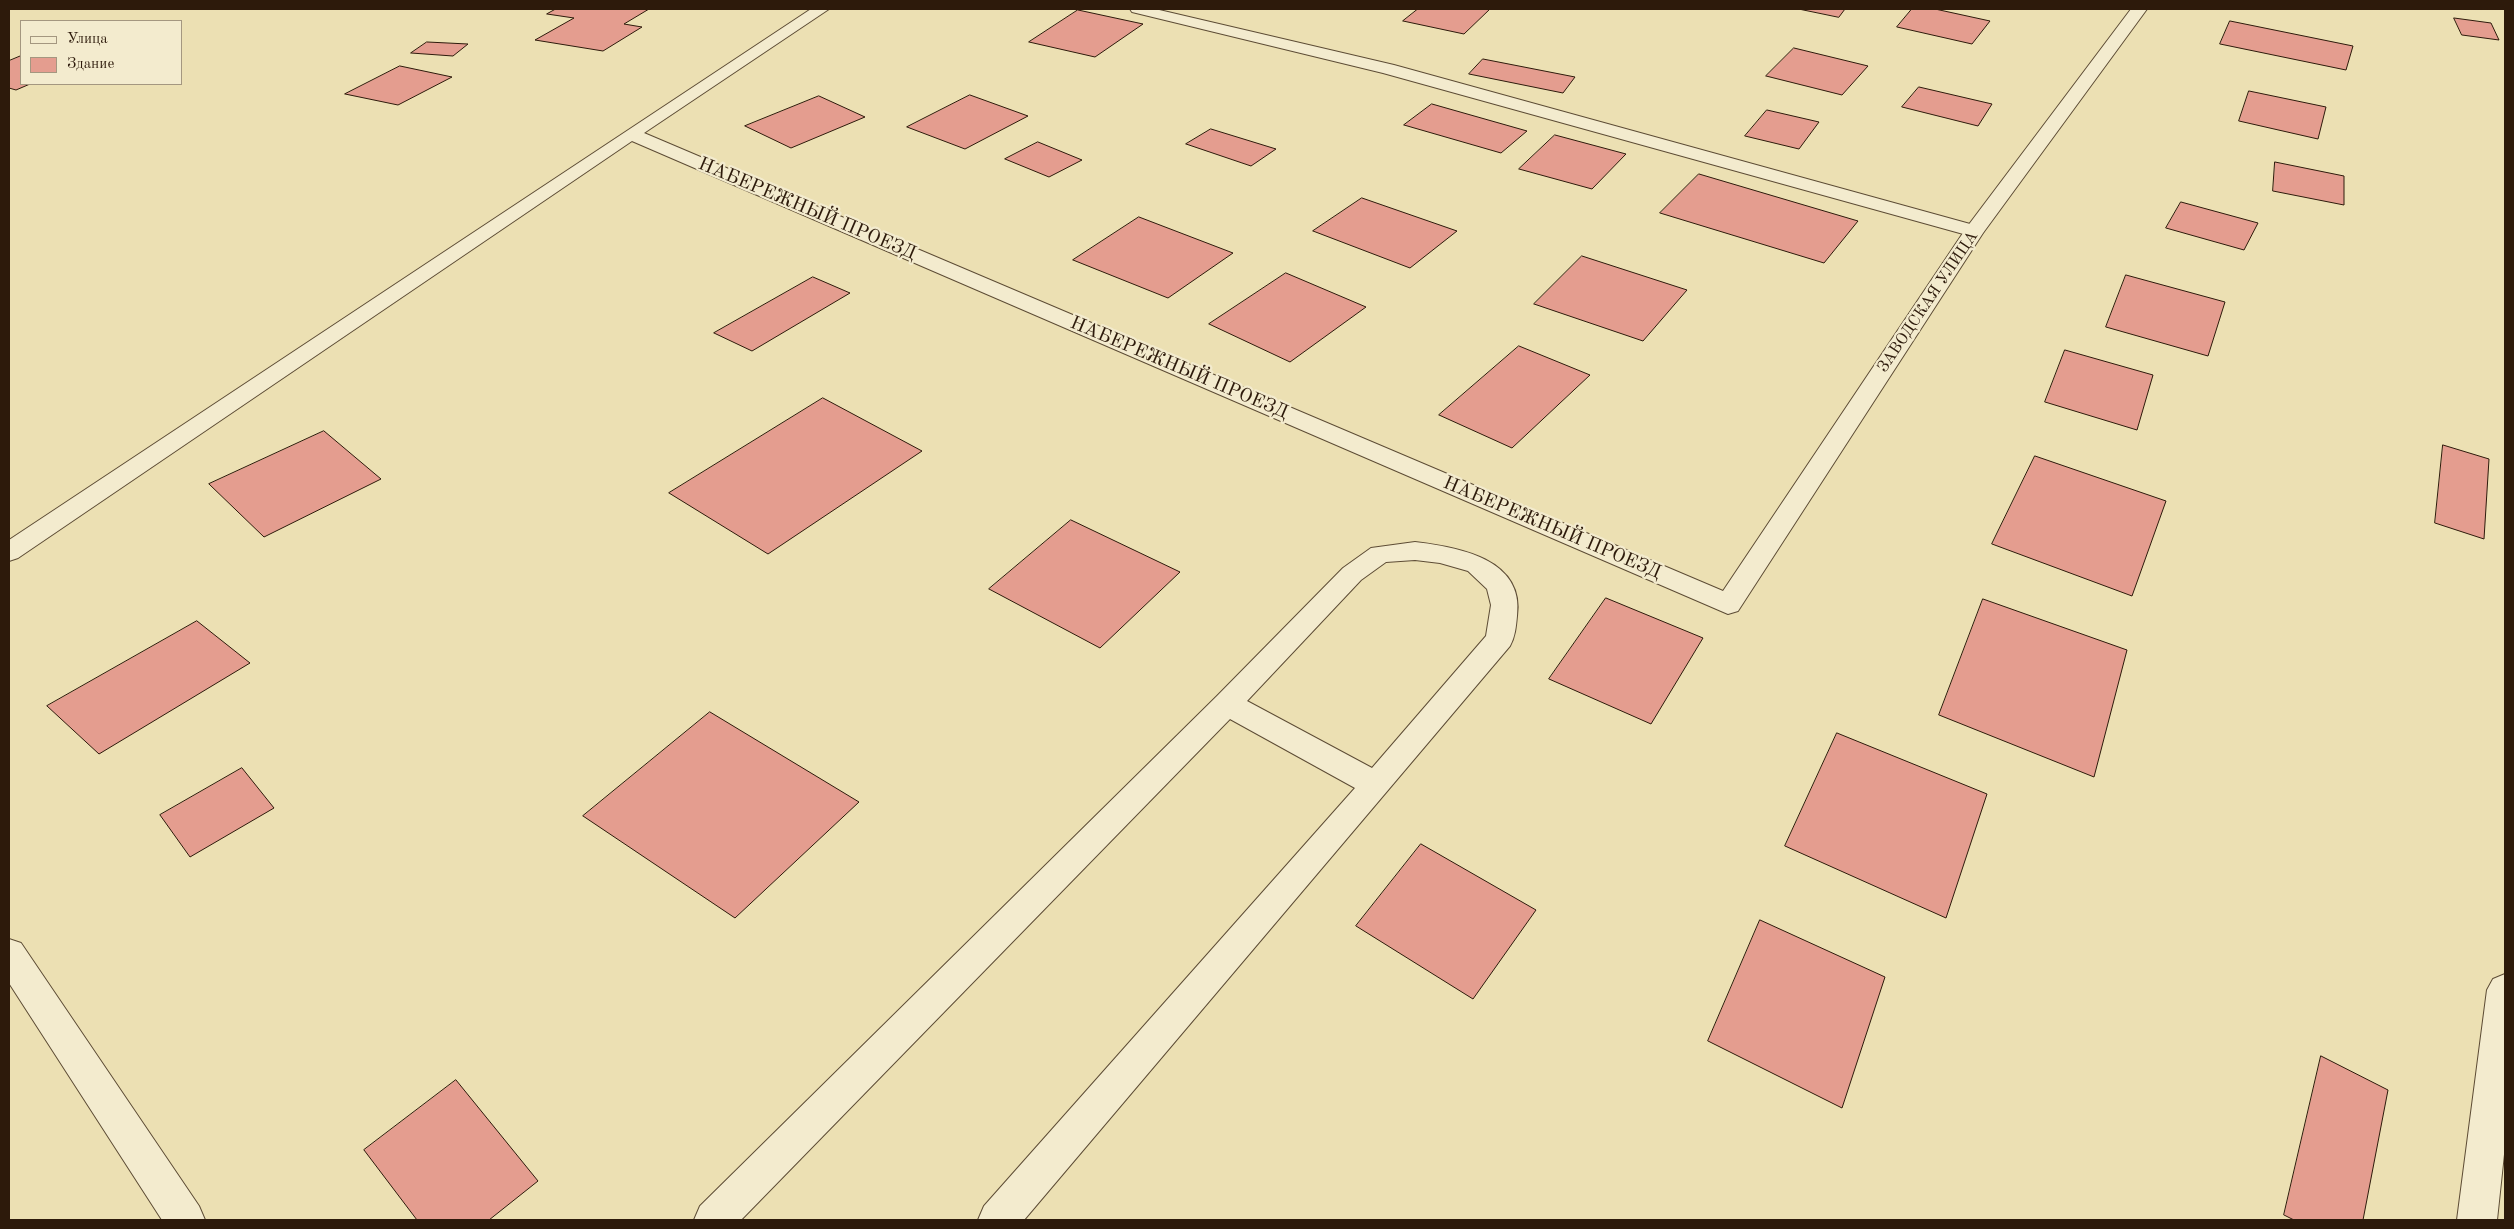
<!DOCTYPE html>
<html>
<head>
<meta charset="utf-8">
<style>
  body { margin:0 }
  #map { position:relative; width:2514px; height:1229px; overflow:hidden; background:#ece0b3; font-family:"Old Standard TT",serif }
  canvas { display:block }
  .frame { position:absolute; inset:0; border:10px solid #2d1a0b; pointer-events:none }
  .legend { position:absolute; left:20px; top:20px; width:162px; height:65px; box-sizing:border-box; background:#f3ebce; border:1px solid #a49780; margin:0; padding:6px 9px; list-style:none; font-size:15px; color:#2d1a0b }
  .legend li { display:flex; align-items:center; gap:10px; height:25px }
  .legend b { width:25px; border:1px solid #a49780 }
</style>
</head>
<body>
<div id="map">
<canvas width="2514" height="1229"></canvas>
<div class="frame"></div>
<ul class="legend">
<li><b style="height:6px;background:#f3ebce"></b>Улица</li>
<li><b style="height:14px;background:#e49d8f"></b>Здание</li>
</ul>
</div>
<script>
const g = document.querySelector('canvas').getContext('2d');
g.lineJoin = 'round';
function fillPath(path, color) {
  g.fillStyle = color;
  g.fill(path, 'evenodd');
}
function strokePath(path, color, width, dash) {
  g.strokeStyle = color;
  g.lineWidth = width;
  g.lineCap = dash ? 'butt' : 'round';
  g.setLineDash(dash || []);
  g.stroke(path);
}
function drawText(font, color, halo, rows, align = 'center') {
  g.font = font + ' "Old Standard TT",serif';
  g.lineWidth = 4.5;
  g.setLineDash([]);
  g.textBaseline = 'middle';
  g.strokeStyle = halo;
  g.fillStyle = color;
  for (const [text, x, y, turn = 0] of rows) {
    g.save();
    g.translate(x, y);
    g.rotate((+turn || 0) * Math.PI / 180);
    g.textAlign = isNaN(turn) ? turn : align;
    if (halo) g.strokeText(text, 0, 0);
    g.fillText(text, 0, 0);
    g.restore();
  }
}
const building = new Path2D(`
  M 556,9 L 649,9 L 624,24 L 642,27 L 603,51 L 535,40 L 574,18 L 547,14 Z
  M 1418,9 L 1490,9 L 1464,34 L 1403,21 Z
  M 1799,9 L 1845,9 L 1839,17 Z
  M 1912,9 L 1935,9 L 1990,21 L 1972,44 L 1897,27 Z
  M 1078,10 L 1143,24 L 1095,57 L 1029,42 Z
  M 2454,18 L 2491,23 L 2499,40 L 2462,35 Z
  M 2230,21 L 2353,46 L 2346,70 L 2220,44 Z
  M 427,42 L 468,44 L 453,56 L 411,53 Z
  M 1794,48 L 1868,66 L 1842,95 L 1766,76 Z
  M 21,56 L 21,84 L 30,84 L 16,90 L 9,88 L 9,61 Z
  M 1483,59 L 1575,77 L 1563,93 L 1469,74 Z
  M 400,66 L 452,77 L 398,105 L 345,94 Z
  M 1919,87 L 1992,104 L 1978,126 L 1902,107 Z
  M 2249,91 L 2326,107 L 2318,139 L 2239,121 Z
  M 970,95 L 1028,116 L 965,149 L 907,127 Z
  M 819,96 L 865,117 L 791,148 L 745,126 Z
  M 1432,104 L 1527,131 L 1501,153 L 1404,125 Z
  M 1767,110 L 1819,122 L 1799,149 L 1745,136 Z
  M 1211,129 L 1276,149 L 1251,166 L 1186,144 Z
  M 1555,135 L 1626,154 L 1592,189 L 1519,169 Z
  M 1038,142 L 1082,160 L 1049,177 L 1005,159 Z
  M 2275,162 L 2344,176 L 2344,205 L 2273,191 Z
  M 1699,174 L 1858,221 L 1824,263 L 1660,213 Z
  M 1362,198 L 1457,231 L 1410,268 L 1313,231 Z
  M 2181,202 L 2258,223 L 2244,250 L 2166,228 Z
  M 1139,217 L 1233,253 L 1168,298 L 1073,260 Z
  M 1582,256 L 1687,290 L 1643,341 L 1534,304 Z
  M 1286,273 L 1366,307 L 1290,362 L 1209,324 Z
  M 2126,275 L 2225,302 L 2208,356 L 2106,327 Z
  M 813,277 L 850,293 L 752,351 L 714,333 Z
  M 1519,346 L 1590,375 L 1512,448 L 1439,415 Z
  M 2065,350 L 2153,375 L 2137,430 L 2045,402 Z
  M 823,398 L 922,451 L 768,554 L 669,493 Z
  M 324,431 L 381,479 L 264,537 L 209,484 Z
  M 2443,445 L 2489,459 L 2484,539 L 2435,523 Z
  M 2035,456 L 2166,501 L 2132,596 L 1992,544 Z
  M 1071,520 L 1180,572 L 1100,648 L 989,589 Z
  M 1606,598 L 1703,638 L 1651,724 L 1549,679 Z
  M 1983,599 L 2127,650 L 2094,777 L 1939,715 Z
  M 197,621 L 250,663 L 99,754 L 47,706 Z
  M 710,712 L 859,802 L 735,918 L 583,816 Z
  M 1837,733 L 1987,794 L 1946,918 L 1785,846 Z
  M 242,768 L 274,808 L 190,857 L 160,815 Z
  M 1421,844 L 1536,910 L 1473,999 L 1356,926 Z
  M 1760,920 L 1885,977 L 1842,1108 L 1708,1041 Z
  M 2321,1056 L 2388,1090 L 2363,1220 L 2294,1220 L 2284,1215 Z
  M 456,1080 L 538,1181 L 489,1220 L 417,1220 L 364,1150 Z`);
const lane = new Path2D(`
  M 1130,9 L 1155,9 L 1394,65 L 1981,227 L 1984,231 L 1981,235 L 1967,235 L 1383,73 L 1132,12 Z
  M 1415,542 C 1458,547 1525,559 1517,616 C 1516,627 1515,637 1510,646 L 1024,1220 L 978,1220 L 984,1206 L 1355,788 L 1230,719 L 741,1220 L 694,1220 L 700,1206 L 1217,696 L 1343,568 L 1371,548 ZM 1415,560 L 1440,563 L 1468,571 L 1487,589 L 1491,605 L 1486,636 L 1372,768 L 1247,701 L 1361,580 L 1386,562 Z`);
const street = new Path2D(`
  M 811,9 L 829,9 L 644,133 L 1723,591 L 1967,227 L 2131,9 L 2147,9 L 1983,233 L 1738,611 L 1728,614 L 632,141 L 18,558 L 9,561 L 9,540 Z
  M 9,939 L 21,943 L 199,1206 L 205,1220 L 162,1220 L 9,983 Z
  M 2505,974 L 2505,1145 L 2497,1220 L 2457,1220 L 2487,990 L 2493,979 Z`);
const farStreetnames = [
  ["ЗАВОДСКАЯ УЛИЦА",1928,302,-56]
];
const streetNames = [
  ["НАБЕРЕЖНЫЙ ПРОЕЗД",807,209,23],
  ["НАБЕРЕЖНЫЙ ПРОЕЗД",1179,368,23],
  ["НАБЕРЕЖНЫЙ ПРОЕЗД",1552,528,23]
];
fillPath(building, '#e49d8f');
strokePath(building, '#2d1a0b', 1);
strokePath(lane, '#5d4c35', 2);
strokePath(street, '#5d4c35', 2);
fillPath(lane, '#f3ebce');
fillPath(street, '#f3ebce');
drawText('16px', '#2d1a0b', '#f3ebce', farStreetnames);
drawText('19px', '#2d1a0b', '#f3ebce', streetNames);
</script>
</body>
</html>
